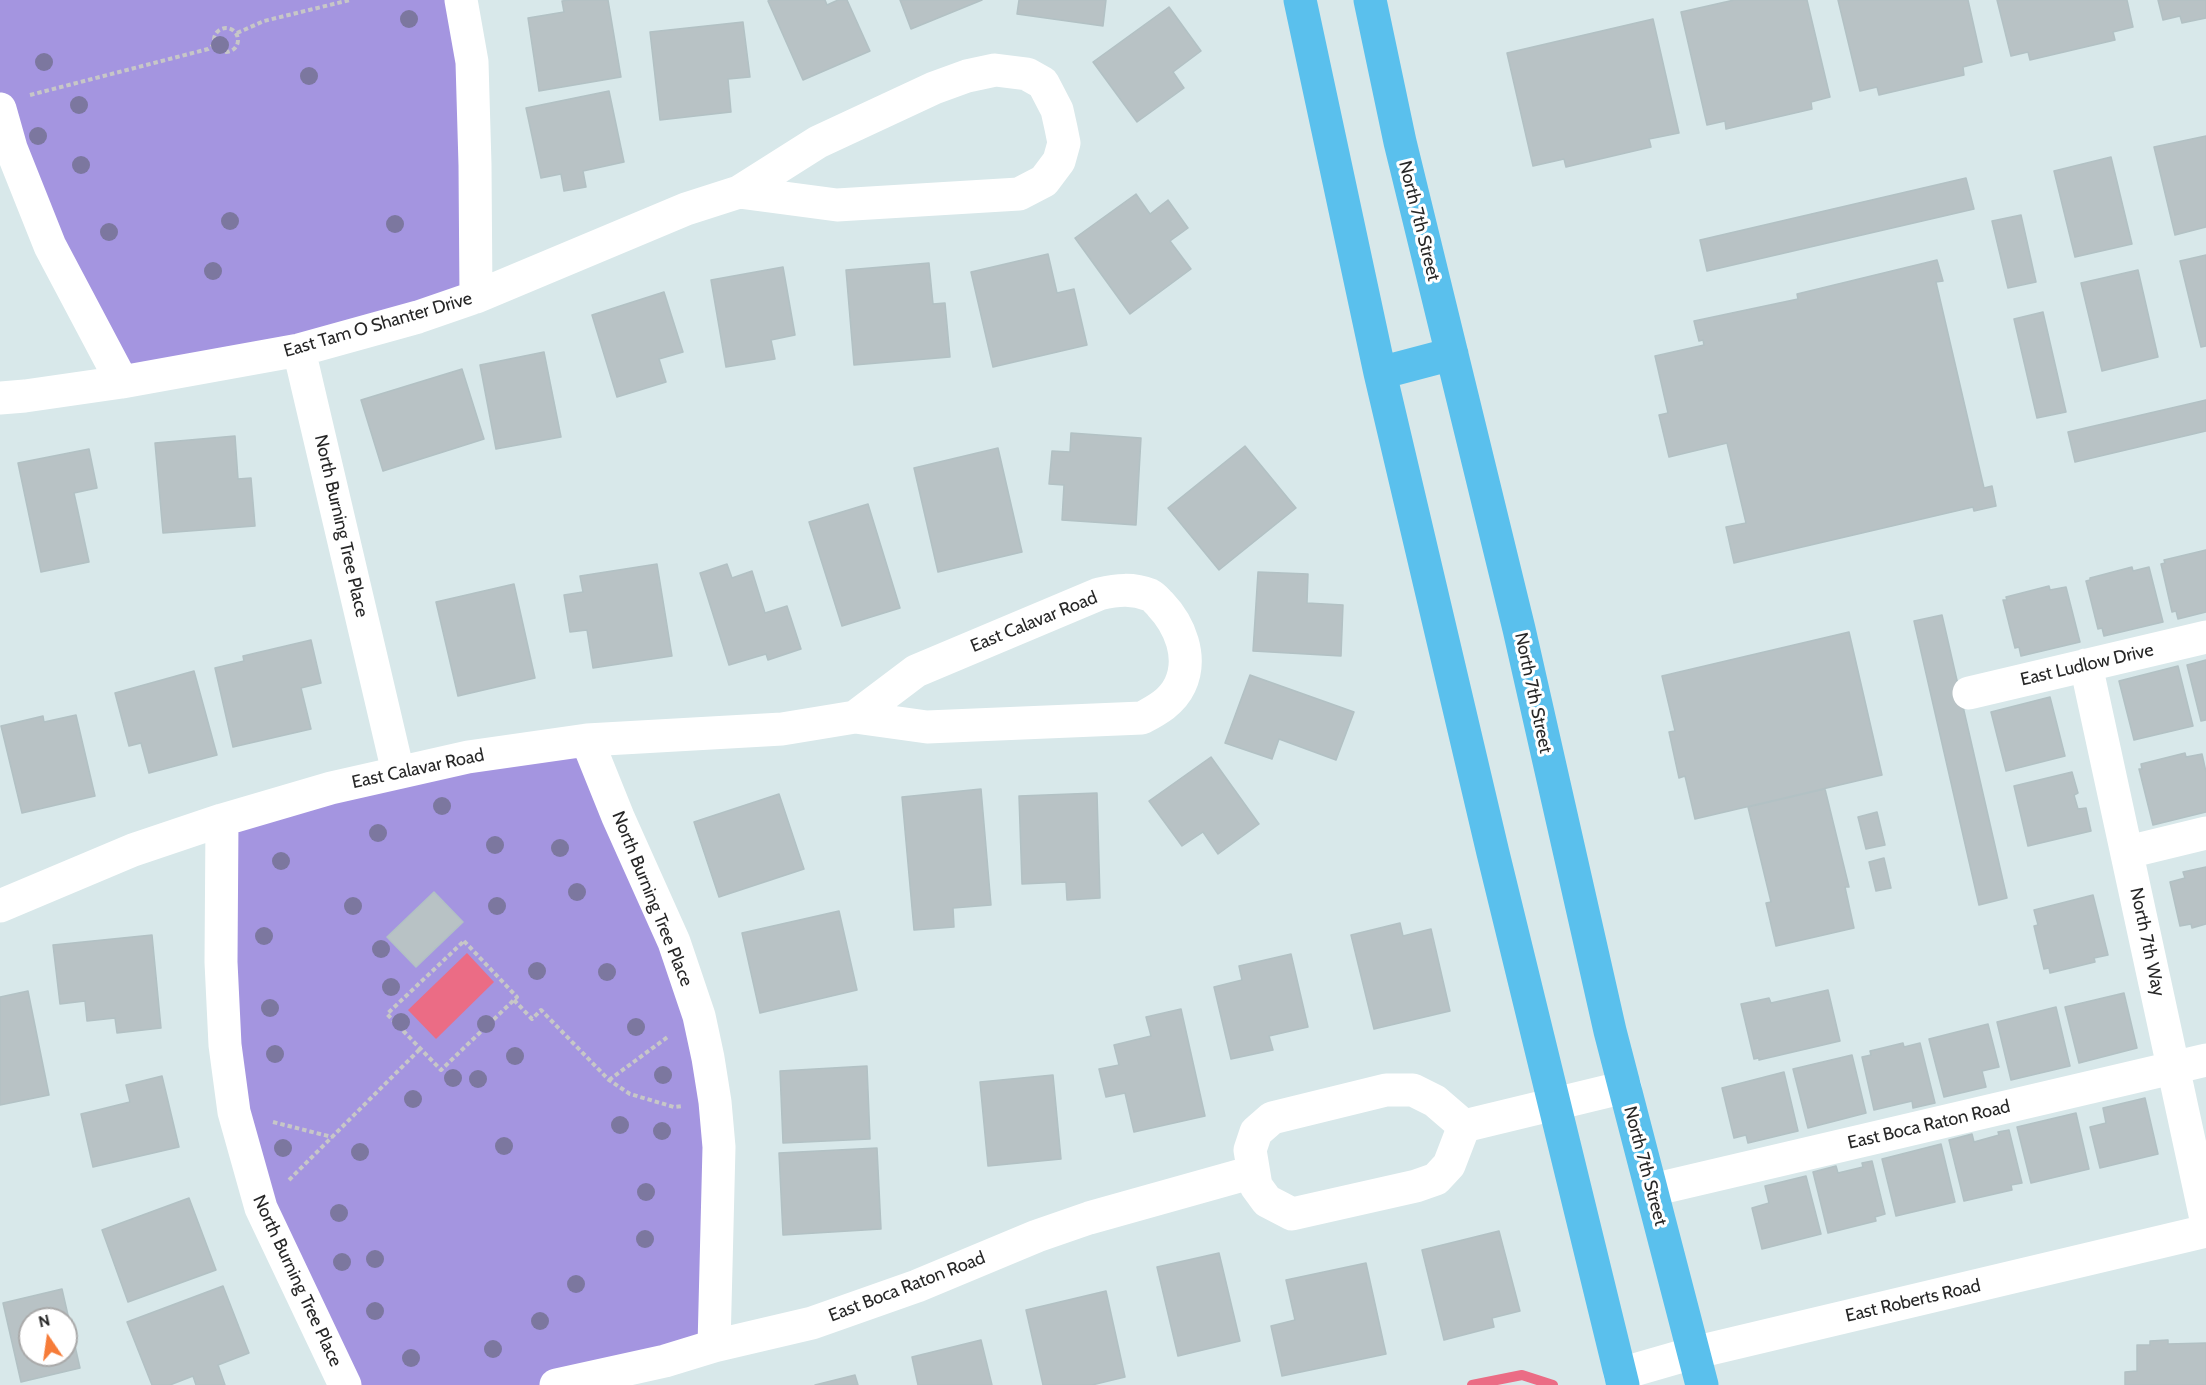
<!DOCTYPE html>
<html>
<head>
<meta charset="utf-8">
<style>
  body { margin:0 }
  #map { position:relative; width:2206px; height:1385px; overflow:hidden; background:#d8e8ea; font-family:Cabin,sans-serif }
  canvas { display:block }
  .north { position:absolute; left:18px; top:1307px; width:60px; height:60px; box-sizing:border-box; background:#fff; border:2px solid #a9a9a9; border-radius:50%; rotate:347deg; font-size:16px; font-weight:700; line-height:24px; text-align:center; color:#272727 }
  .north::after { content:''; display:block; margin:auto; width:21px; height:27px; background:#f67c39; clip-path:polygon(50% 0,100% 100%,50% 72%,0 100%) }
</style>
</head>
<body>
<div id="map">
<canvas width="2206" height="1385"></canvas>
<div class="north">N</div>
</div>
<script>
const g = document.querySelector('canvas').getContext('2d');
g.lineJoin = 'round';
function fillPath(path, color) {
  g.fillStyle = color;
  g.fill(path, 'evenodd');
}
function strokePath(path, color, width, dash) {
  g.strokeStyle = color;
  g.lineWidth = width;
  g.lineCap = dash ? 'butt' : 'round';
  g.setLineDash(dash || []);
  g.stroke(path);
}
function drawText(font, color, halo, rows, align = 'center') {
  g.font = font + ' Cabin,sans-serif';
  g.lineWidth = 6;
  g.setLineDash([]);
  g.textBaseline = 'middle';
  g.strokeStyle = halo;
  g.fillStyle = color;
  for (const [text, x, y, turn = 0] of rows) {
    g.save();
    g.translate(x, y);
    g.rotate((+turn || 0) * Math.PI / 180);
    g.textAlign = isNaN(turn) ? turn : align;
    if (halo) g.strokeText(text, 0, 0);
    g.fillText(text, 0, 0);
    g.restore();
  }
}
const green = new Path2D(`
  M 0,0 L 461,0 L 476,297 L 122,382 L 0,109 Z
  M 587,740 L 699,1016 L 714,1346 L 556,1385 L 345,1385 L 242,1143 L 222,820 Z`);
const water = new Path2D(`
  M 467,953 L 494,982 L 436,1039 L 408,1010 Z`);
const stream = new Path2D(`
  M 1472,1385 L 1522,1375 L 1553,1385`);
const building = new Path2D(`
  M 570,0 L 608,0 L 621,77 L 539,91 L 528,18 L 564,12 L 562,1 Z
  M 770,0 L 825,0 L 827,5 L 838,0 L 847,0 L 870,51 L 803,80 L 768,1 Z
  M 900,0 L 982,0 L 911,29 Z
  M 1019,0 L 1106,0 L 1103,26 L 1017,14 Z
  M 1734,0 L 1807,0 L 1830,97 L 1811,102 L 1812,109 L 1726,129 L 1725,121 L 1707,125 L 1681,12 Z
  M 1838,0 L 1968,0 L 1982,62 L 1963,67 L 1964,75 L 1879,95 L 1877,87 L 1860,91 Z
  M 1997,0 L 2127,0 L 2133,27 L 2113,32 L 2115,40 L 2030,60 L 2028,52 L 2011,56 Z
  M 2158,0 L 2206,0 L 2206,18 L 2182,23 L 2180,16 L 2163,20 Z
  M 1169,7 L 1201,51 L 1173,72 L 1184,88 L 1137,122 L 1093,62 Z
  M 1653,19 L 1679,133 L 1649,139 L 1651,147 L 1566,167 L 1564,159 L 1533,166 L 1507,53 Z
  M 743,22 L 750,77 L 728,79 L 731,112 L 660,120 L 650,32 Z
  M 609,91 L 624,162 L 583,171 L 586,187 L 564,191 L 561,174 L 541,178 L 526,108 Z
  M 2206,136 L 2206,227 L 2175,235 L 2154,147 Z
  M 2111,157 L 2132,244 L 2075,257 L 2054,171 Z
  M 1966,178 L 1974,209 L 1707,271 L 1700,240 Z
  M 1136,194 L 1150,214 L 1168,200 L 1188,228 L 1170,241 L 1191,269 L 1130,314 L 1075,238 Z
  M 2021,215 L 2036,282 L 2008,288 L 1992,221 Z
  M 1048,254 L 1057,293 L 1074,289 L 1087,345 L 993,367 L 971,272 Z
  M 2206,255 L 2206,346 L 2201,347 L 2180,261 Z
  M 1937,260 L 1943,281 L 1936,282 L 1984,488 L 1992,486 L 1996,506 L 1974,511 L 1973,507 L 1734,563 L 1726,527 L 1746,523 L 1727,443 L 1669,457 L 1659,415 L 1668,413 L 1655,356 L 1704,345 L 1703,340 L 1699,341 L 1694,321 L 1798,299 L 1797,294 Z
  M 929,263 L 933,304 L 945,303 L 950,357 L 854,365 L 846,270 Z
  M 783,267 L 795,335 L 771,340 L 775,359 L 726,367 L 711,280 Z
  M 2138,270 L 2158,357 L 2102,371 L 2081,283 Z
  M 664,292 L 683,352 L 659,359 L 666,382 L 617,397 L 592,315 Z
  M 2043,312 L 2066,412 L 2037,418 L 2014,319 Z
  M 544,352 L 561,437 L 496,449 L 480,365 Z
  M 462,369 L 484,439 L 383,471 L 361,400 Z
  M 2206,400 L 2206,431 L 2075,462 L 2068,432 Z
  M 1071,433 L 1141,438 L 1136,525 L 1062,520 L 1064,485 L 1049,484 L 1052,451 L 1070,452 Z
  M 235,436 L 238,479 L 251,478 L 255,526 L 163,533 L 155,443 Z
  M 1245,446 L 1296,508 L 1219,570 L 1168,508 Z
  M 998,448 L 1022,552 L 938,572 L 914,468 Z
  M 89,449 L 97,488 L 74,493 L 89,562 L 41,572 L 18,463 Z
  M 868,504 L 900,608 L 842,626 L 809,522 Z
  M 2206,550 L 2206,612 L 2178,619 L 2176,611 L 2172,612 L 2161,564 L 2165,563 L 2164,560 Z
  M 657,564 L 672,656 L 593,668 L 587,630 L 570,632 L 564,595 L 583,592 L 580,576 Z
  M 727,564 L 732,578 L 752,571 L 765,613 L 787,606 L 801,649 L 768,660 L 766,654 L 729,665 L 700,573 Z
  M 2132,567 L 2133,571 L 2149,567 L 2163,622 L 2104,636 L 2102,628 L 2098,629 L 2086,581 L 2090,580 L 2090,578 Z
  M 1258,572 L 1308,574 L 1307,603 L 1343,605 L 1341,656 L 1253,651 Z
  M 514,584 L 535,678 L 458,696 L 436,602 Z
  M 2049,586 L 2050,590 L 2066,587 L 2080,642 L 2021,656 L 2019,647 L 2015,648 L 2003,600 L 2007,600 L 2006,597 Z
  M 1942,615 L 2007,898 L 1979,905 L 1914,621 Z
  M 1849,632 L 1882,775 L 1695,819 L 1685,776 L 1679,778 L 1669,732 L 1675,731 L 1662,676 Z
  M 311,640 L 321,683 L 301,688 L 311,729 L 233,747 L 215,668 L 244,661 L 243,656 Z
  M 2206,660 L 2206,720 L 2201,721 L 2187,665 Z
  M 2178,666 L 2193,726 L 2134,740 L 2119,681 Z
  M 194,671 L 217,755 L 149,773 L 141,743 L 129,746 L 115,693 Z
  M 1250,675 L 1354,712 L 1336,760 L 1279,739 L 1272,759 L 1225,743 Z
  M 2050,697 L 2065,756 L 2006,771 L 1991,712 Z
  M 76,715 L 95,796 L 22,813 L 1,726 L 43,716 L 44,722 Z
  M 2185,753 L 2186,757 L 2202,754 L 2206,772 L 2206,812 L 2153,825 L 2139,769 L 2142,769 L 2141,764 Z
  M 1211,757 L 1259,824 L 1218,854 L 1203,832 L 1182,846 L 1149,801 Z
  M 2072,772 L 2078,793 L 2074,795 L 2078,809 L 2086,808 L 2091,831 L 2028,846 L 2014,786 Z
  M 981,789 L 991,905 L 953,908 L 954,927 L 914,930 L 902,797 Z
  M 1825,789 L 1849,887 L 1845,887 L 1854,928 L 1776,946 L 1766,903 L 1771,902 L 1748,807 Z
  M 1097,793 L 1100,898 L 1067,900 L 1066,882 L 1022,884 L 1019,796 Z
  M 779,794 L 804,869 L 719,897 L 694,822 Z
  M 1877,812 L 1885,845 L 1866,849 L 1858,817 Z
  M 1884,858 L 1891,888 L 1876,891 L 1869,862 Z
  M 2206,867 L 2206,924 L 2192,928 L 2191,924 L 2180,926 L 2170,882 L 2185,878 L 2183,872 Z
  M 434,892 L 463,922 L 416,967 L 387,937 Z
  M 2093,895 L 2108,955 L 2094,958 L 2095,962 L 2050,973 L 2049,968 L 2044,969 L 2034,926 L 2038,925 L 2034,910 Z
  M 839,911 L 857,990 L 760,1013 L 742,933 Z
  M 1400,923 L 1403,936 L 1431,929 L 1450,1011 L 1374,1029 L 1351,935 Z
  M 152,935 L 161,1028 L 117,1033 L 115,1018 L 87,1021 L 85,1001 L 60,1004 L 53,945 Z
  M 1291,954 L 1308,1027 L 1269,1036 L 1273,1050 L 1231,1059 L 1214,987 L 1242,980 L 1239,966 Z
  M 1828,990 L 1840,1041 L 1759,1060 L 1759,1058 L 1754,1059 L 1741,1004 L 1769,998 L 1771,1003 Z
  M 28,991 L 49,1095 L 0,1105 L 0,997 Z
  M 2124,993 L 2137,1048 L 2079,1063 L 2065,1007 Z
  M 2056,1007 L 2070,1066 L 2011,1080 L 1997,1022 Z
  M 1181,1009 L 1205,1116 L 1134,1132 L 1125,1093 L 1106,1097 L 1099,1069 L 1119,1065 L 1114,1045 L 1151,1036 L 1146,1017 Z
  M 1988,1024 L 1999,1067 L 1982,1071 L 1986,1087 L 1944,1097 L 1929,1039 Z
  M 1903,1043 L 1904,1047 L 1920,1043 L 1935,1103 L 1913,1108 L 1912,1101 L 1874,1110 L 1862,1057 L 1871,1055 L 1870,1051 Z
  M 1852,1055 L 1866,1113 L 1808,1128 L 1793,1069 Z
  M 867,1066 L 870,1139 L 783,1143 L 780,1071 Z
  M 1784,1072 L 1798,1131 L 1748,1143 L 1746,1135 L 1734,1138 L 1722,1088 Z
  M 1053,1075 L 1061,1159 L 988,1166 L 980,1082 Z
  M 162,1076 L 179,1147 L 93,1167 L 81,1114 L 130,1102 L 126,1085 Z
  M 2145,1098 L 2158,1154 L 2100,1168 L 2090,1127 L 2106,1123 L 2103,1108 Z
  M 2076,1113 L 2089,1169 L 2031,1183 L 2017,1127 Z
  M 2009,1130 L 2022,1183 L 2011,1185 L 2012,1190 L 1964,1201 L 1949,1140 L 1972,1134 L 1974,1142 L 1999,1135 L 1998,1132 Z
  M 1941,1144 L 1955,1202 L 1896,1216 L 1882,1159 Z
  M 877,1148 L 881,1229 L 783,1235 L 779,1153 Z
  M 1872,1161 L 1885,1214 L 1875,1217 L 1876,1221 L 1828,1233 L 1813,1172 L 1836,1166 L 1838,1173 L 1863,1167 L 1862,1163 Z
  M 1806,1176 L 1821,1234 L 1762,1249 L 1752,1208 L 1769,1203 L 1765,1186 Z
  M 189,1198 L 216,1270 L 128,1302 L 102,1230 Z
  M 1499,1231 L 1520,1311 L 1492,1318 L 1494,1327 L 1444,1340 L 1422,1250 Z
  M 1219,1253 L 1240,1341 L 1178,1356 L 1157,1267 Z
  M 1366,1263 L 1386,1354 L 1282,1376 L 1271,1326 L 1295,1320 L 1286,1280 Z
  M 223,1286 L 249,1353 L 218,1365 L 225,1385 L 196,1385 L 193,1376 L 170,1385 L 152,1385 L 127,1322 Z
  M 62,1289 L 80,1368 L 21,1382 L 3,1303 ZM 30,1319 L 66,1319 L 66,1355 L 30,1355 Z
  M 1106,1291 L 1125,1377 L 1092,1385 L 1043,1385 L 1026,1310 Z
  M 981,1340 L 992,1385 L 918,1385 L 912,1357 Z
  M 2168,1340 L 2168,1344 L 2206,1343 L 2206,1385 L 2125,1385 L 2125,1372 L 2137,1371 L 2137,1345 L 2150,1345 L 2150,1341 Z
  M 855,1375 L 858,1385 L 815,1385 Z`);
const path = new Path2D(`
  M214 40a12 12 0 1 1 24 0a12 12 0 1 1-24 0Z
  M 237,33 L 264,21 L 350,0
  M 30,95 L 208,49 L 214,45
  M 464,941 L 517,997 L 441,1070 L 387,1014 Z
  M 514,1000 L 532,1019 L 541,1010 L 609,1080 L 630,1094 L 674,1107 L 682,1106
  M 609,1080 L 669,1036
  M 273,1122 L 332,1137
  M 289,1180 L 421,1048`);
const street = new Path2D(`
  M 461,0 L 472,62 L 475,165 L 476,297
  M 0,109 L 11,148 L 50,246 L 122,382
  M 299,350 L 398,772
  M 0,398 L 25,396 L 122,382 L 299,350 L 418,317 L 476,297 L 686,209 L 739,192 L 818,142 L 934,88 L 967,76 L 995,70 L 1027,74 L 1043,83 L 1057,110 L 1061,128 L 1064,143 L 1059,161 L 1044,181 L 1019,194 L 837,205 L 739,192
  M 2086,665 L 2206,1219
  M 1969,693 L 2206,637
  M 587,740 L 618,817 L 674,942 L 699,1016 L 708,1058 L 715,1102 L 719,1147 L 714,1346
  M 222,820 L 221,962 L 225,1045 L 234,1112 L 261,1208 L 345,1385
  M 2128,852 L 2206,833
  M 0,906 L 133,850 L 222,820 L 331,788 L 468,757 L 587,740 L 782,729 L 855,717 L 927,727 L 1142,718 C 1157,710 1172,702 1180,685 C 1193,657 1180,625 1160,604 C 1157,601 1154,597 1150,595 C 1132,588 1117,590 1099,594 L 916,671 L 855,717
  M 1386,1090 L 1413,1090 L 1435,1101 L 1464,1126 L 1449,1165 L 1436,1179 L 1416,1186 L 1292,1214 L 1267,1201 L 1256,1186 L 1250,1150 L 1256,1132 L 1272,1118 Z
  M 1464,1126 L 1625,1087
  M 1652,1190 L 2206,1060
  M 1620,1374 L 1693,1353 L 2206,1231
  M 556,1385 L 665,1361 L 714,1346 L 812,1323 L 917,1286 L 1037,1236 L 1089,1218 L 1253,1172`);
const primary = new Path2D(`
  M 1300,0 L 1380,373 L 1493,853 L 1623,1385
  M 1370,0 L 1400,142 L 1519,629 L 1610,1031 L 1702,1385
  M 1380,373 L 1452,354`);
const trees = [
  [409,19],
  [220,45],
  [44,62],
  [309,76],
  [79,105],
  [38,136],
  [81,165],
  [230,221],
  [395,224],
  [109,232],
  [213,271],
  [442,806],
  [378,833],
  [495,845],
  [560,848],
  [281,861],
  [577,892],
  [353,906],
  [497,906],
  [264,936],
  [381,949],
  [537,971],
  [607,972],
  [391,987],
  [270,1008],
  [401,1022],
  [486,1024],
  [636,1027],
  [275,1054],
  [515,1056],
  [663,1075],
  [453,1078],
  [478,1079],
  [413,1099],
  [620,1125],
  [662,1131],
  [504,1146],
  [283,1148],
  [360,1152],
  [646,1192],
  [339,1213],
  [645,1239],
  [375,1259],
  [342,1262],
  [576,1284],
  [375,1311],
  [540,1321],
  [493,1349],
  [411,1358]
];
const streetNames = [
  ["North 7th Street",1419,221,76],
  ["East Tam O Shanter Drive",378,325,-16],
  ["North Burning Tree Place",341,526,77],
  ["East Calavar Road",1034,622,-22],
  ["East Ludlow Drive",2087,665,-13],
  ["North 7th Street",1533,693,78],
  ["East Calavar Road",418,769,-12],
  ["North Burning Tree Place",652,899,68],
  ["North 7th Way",2147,942,78],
  ["East Boca Raton Road",1929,1125,-13],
  ["North 7th Street",1645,1166,75],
  ["North Burning Tree Place",297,1281,65],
  ["East Boca Raton Road",907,1287,-21],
  ["East Roberts Road",1913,1301,-13]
];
fillPath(green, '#a495e0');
fillPath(water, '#eb6c85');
strokePath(stream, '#eb6c85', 10);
fillPath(building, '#b8c2c5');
strokePath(building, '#b2c1c4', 1.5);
strokePath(path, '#c7c7c7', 4, [4.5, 3]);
strokePath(street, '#fff', 33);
strokePath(primary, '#5ac0ed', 33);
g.fillStyle = '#7c779f';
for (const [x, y] of trees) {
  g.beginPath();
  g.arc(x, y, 9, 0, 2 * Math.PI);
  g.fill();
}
drawText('18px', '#272727', '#fff', streetNames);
</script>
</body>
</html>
